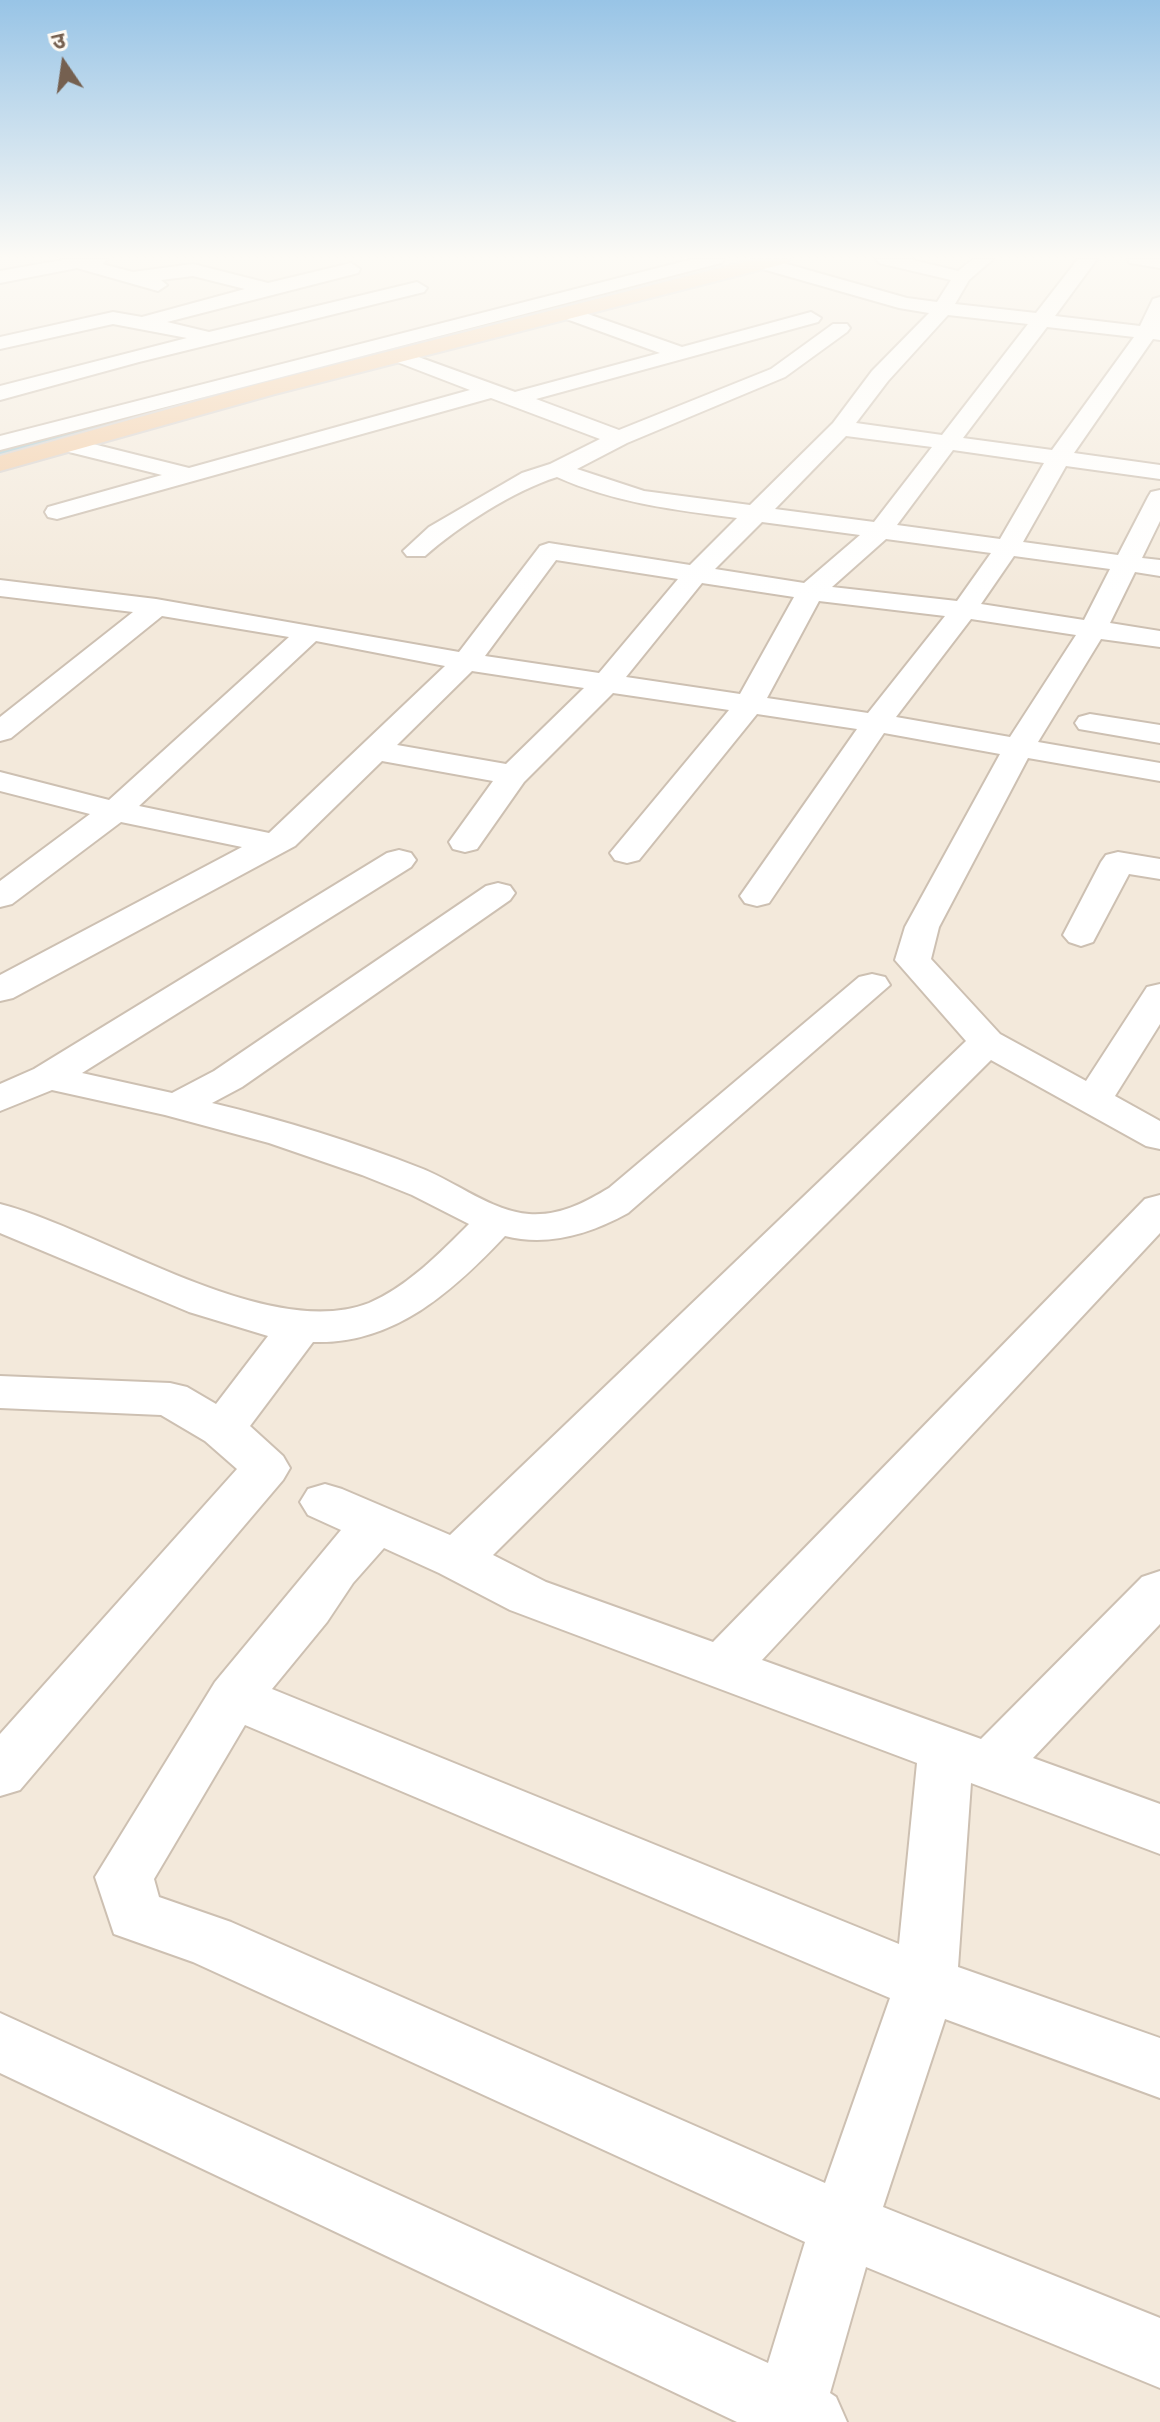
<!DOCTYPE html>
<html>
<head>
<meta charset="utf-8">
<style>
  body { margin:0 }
  #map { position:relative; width:1160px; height:2422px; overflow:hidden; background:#fbf6ec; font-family:Jost,"Noto Sans Devanagari",sans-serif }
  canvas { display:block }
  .north { position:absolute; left:24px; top:24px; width:80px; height:80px; -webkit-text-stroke:6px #fefaf3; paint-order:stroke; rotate:347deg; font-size:22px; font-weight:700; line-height:32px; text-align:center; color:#756050 }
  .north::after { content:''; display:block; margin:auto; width:28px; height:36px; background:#756050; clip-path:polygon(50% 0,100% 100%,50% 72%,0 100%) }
</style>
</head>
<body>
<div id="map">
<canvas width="1160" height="2422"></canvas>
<div class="north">उ</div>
</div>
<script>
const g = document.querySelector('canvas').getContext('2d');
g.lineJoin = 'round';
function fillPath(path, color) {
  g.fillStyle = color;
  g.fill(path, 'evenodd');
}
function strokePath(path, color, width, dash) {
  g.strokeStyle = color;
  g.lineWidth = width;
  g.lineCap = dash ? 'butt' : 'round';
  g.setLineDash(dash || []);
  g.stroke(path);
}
const residential = new Path2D(`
  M 0,259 L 1160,259 L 1160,2422 L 0,2422 Z`);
const streamFar1 = new Path2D(`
  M 14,449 L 162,411`);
const stream = new Path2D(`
  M 0,453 L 22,447`);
const minor = new Path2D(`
  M 68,259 L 108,259 L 102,264 L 133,272 L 193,264 L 268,283 L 351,263 L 360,269 L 358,273 L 167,322 L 209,332 L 417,282 L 427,288 L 424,292 L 139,362 L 0,400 L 0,386 L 187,338 L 113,324 L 0,349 L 0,337 L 113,312 L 142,317 L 245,289 L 193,276 L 161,280 L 167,285 L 158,291 L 77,268 L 0,283 L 0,271 Z
  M 693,259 L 724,259 L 721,263 L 0,450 L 0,436 Z
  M 876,259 L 909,259 L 958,271 L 973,259 L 993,259 L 969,280 L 955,304 L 1036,313 L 1078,259 L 1097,259 L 1055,316 L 1140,326 L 1153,299 L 1160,297 L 1160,340 L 1153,339 L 1074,453 L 1160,465 L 1160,479 L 1066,466 L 1023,542 L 1118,555 L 1148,497 L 1151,492 L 1160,490 L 1160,521 L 1142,558 L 1160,560 L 1160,576 L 1135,572 L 1110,623 L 1160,631 L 1160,647 L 1101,639 L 1038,742 L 1160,763 L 1160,781 L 1028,758 L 939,927 L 931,959 L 1000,1034 L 1086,1081 L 1147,987 L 1160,984 L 1160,1024 L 1115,1096 L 1160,1121 L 1160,1149 L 1146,1146 L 991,1060 L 493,1555 L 546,1582 L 713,1642 L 1145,1199 L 1160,1195 L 1160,1233 L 762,1660 L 981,1739 L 1142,1577 L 1160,1571 L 1160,1624 L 1033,1758 L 1160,1804 L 1160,1854 L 971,1783 L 958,1967 L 1160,2038 L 1160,2098 L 945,2019 L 883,2207 L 1160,2318 L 1160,2388 L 866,2267 L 830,2393 L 836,2397 L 847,2422 L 737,2422 L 0,2073 L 0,2013 L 768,2363 L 805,2242 L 193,1962 L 114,1934 L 95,1877 L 215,1682 L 341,1530 L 308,1515 L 300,1502 L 308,1489 L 325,1484 L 342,1489 L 450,1535 L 966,1041 L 895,960 L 905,927 L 1000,754 L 884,733 L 769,903 L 757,906 L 745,903 L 740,896 L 857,729 L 757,714 L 639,860 L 627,863 L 615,860 L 610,853 L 729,710 L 613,693 L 524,782 L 477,849 L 465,852 L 453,849 L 449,842 L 493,781 L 382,761 L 295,846 L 13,998 L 0,1001 L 0,975 L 242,847 L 121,822 L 12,904 L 0,907 L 0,881 L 90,814 L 0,791 L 0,772 L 109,800 L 289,637 L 162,616 L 11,738 L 0,741 L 0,717 L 133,612 L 0,596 L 0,580 L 156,599 L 459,652 L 540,546 L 549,543 L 690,565 L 737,518 C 675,510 615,503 557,477 C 513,491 459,526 425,556 L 407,556 L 403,551 L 429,527 L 522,473 L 550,464 L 600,439 L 491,398 L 57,519 L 48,517 L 45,512 L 48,507 L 162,475 L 61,450 L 58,445 L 61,440 L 69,438 L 189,468 L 470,390 L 392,360 L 389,356 L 392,352 L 399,350 L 515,392 L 660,353 L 561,317 L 558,313 L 568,307 L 682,347 L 811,312 L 821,318 L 818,322 L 536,399 L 619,430 L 771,369 L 833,324 L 847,324 L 850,328 L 847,332 L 785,377 L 627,443 L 577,469 L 644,491 L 750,505 L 833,423 L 872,371 L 929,313 L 899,308 L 759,268 L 757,264 L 759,260 L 769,259 L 907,298 L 937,302 L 951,280 L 879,263 ZM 948,315 L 1028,324 L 942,435 L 856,423 L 888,381 ZM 1047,327 L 1134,337 L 1052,450 L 963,438 ZM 846,436 L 932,447 L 874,522 L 775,509 ZM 953,450 L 1044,463 L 1000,539 L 897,525 ZM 762,522 L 860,535 L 804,583 L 715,569 ZM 886,539 L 991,553 L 957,601 L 832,587 ZM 1014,556 L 1110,569 L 1084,620 L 981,604 ZM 556,560 L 678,579 L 599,673 L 485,656 ZM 702,583 L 794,597 L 740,694 L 626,677 ZM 819,601 L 945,616 L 868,713 L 767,698 ZM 971,619 L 1076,635 L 1010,737 L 896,717 ZM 316,641 L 445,666 L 269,833 L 139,806 ZM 472,671 L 584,688 L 506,764 L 397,745 ZM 384,1548 L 439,1573 L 510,1610 L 917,1763 L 899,1944 L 272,1689 L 327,1622 L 353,1583 ZM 245,1725 L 890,1998 L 825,2183 L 231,1922 L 159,1897 L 154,1879 Z
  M 1127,259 L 1160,259 L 1160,268 L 1130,263 Z
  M 1090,714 L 1160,725 L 1160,743 L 1079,729 L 1075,723 L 1079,717 Z
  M 399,850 L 411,853 L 416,860 L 411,867 L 82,1073 L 172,1093 L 214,1071 L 486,886 L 498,883 L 510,886 L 515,893 L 510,900 L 242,1087 L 212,1103 C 283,1120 354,1142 423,1169 C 457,1183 492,1211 529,1214 C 560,1216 584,1203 609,1188 L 859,977 L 872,974 L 885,977 L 890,985 L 628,1213 C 590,1234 548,1247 505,1236 C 453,1291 394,1345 313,1342 L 250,1426 L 283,1456 L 290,1468 L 283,1480 L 20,1790 L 0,1796 L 0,1734 L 237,1469 L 205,1441 L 161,1415 L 0,1408 L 0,1376 L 170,1383 L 187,1387 L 216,1404 L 268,1336 L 189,1312 L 0,1233 L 0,1204 C 102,1230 267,1343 369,1303 C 407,1287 440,1253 469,1224 L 412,1195 L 362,1175 L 269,1143 L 165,1115 L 52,1090 L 0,1111 L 0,1084 L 34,1069 L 387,853 Z
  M 1118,852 L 1160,859 L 1160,879 L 1129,874 L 1093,942 L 1081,946 L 1069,942 L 1063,935 L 1101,862 L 1106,855 Z`);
const trunk = new Path2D(`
  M 756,259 L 790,259 L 787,263 L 275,394 L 0,471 L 0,456 L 259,384 Z`);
fillPath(residential, '#f3e9db');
strokePath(streamFar1, '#a8cbd5', 6);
strokePath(stream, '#a8cbd5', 7);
strokePath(minor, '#cdc0b2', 4);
strokePath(trunk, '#d8d2ce', 4);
fillPath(minor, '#fff');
fillPath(trunk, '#f2ceaa');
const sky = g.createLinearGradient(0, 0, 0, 598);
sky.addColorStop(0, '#98c4e6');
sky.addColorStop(0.43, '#fdfbf6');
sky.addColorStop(1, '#fdfbf600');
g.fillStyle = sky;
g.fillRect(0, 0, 1160, 598);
</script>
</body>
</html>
